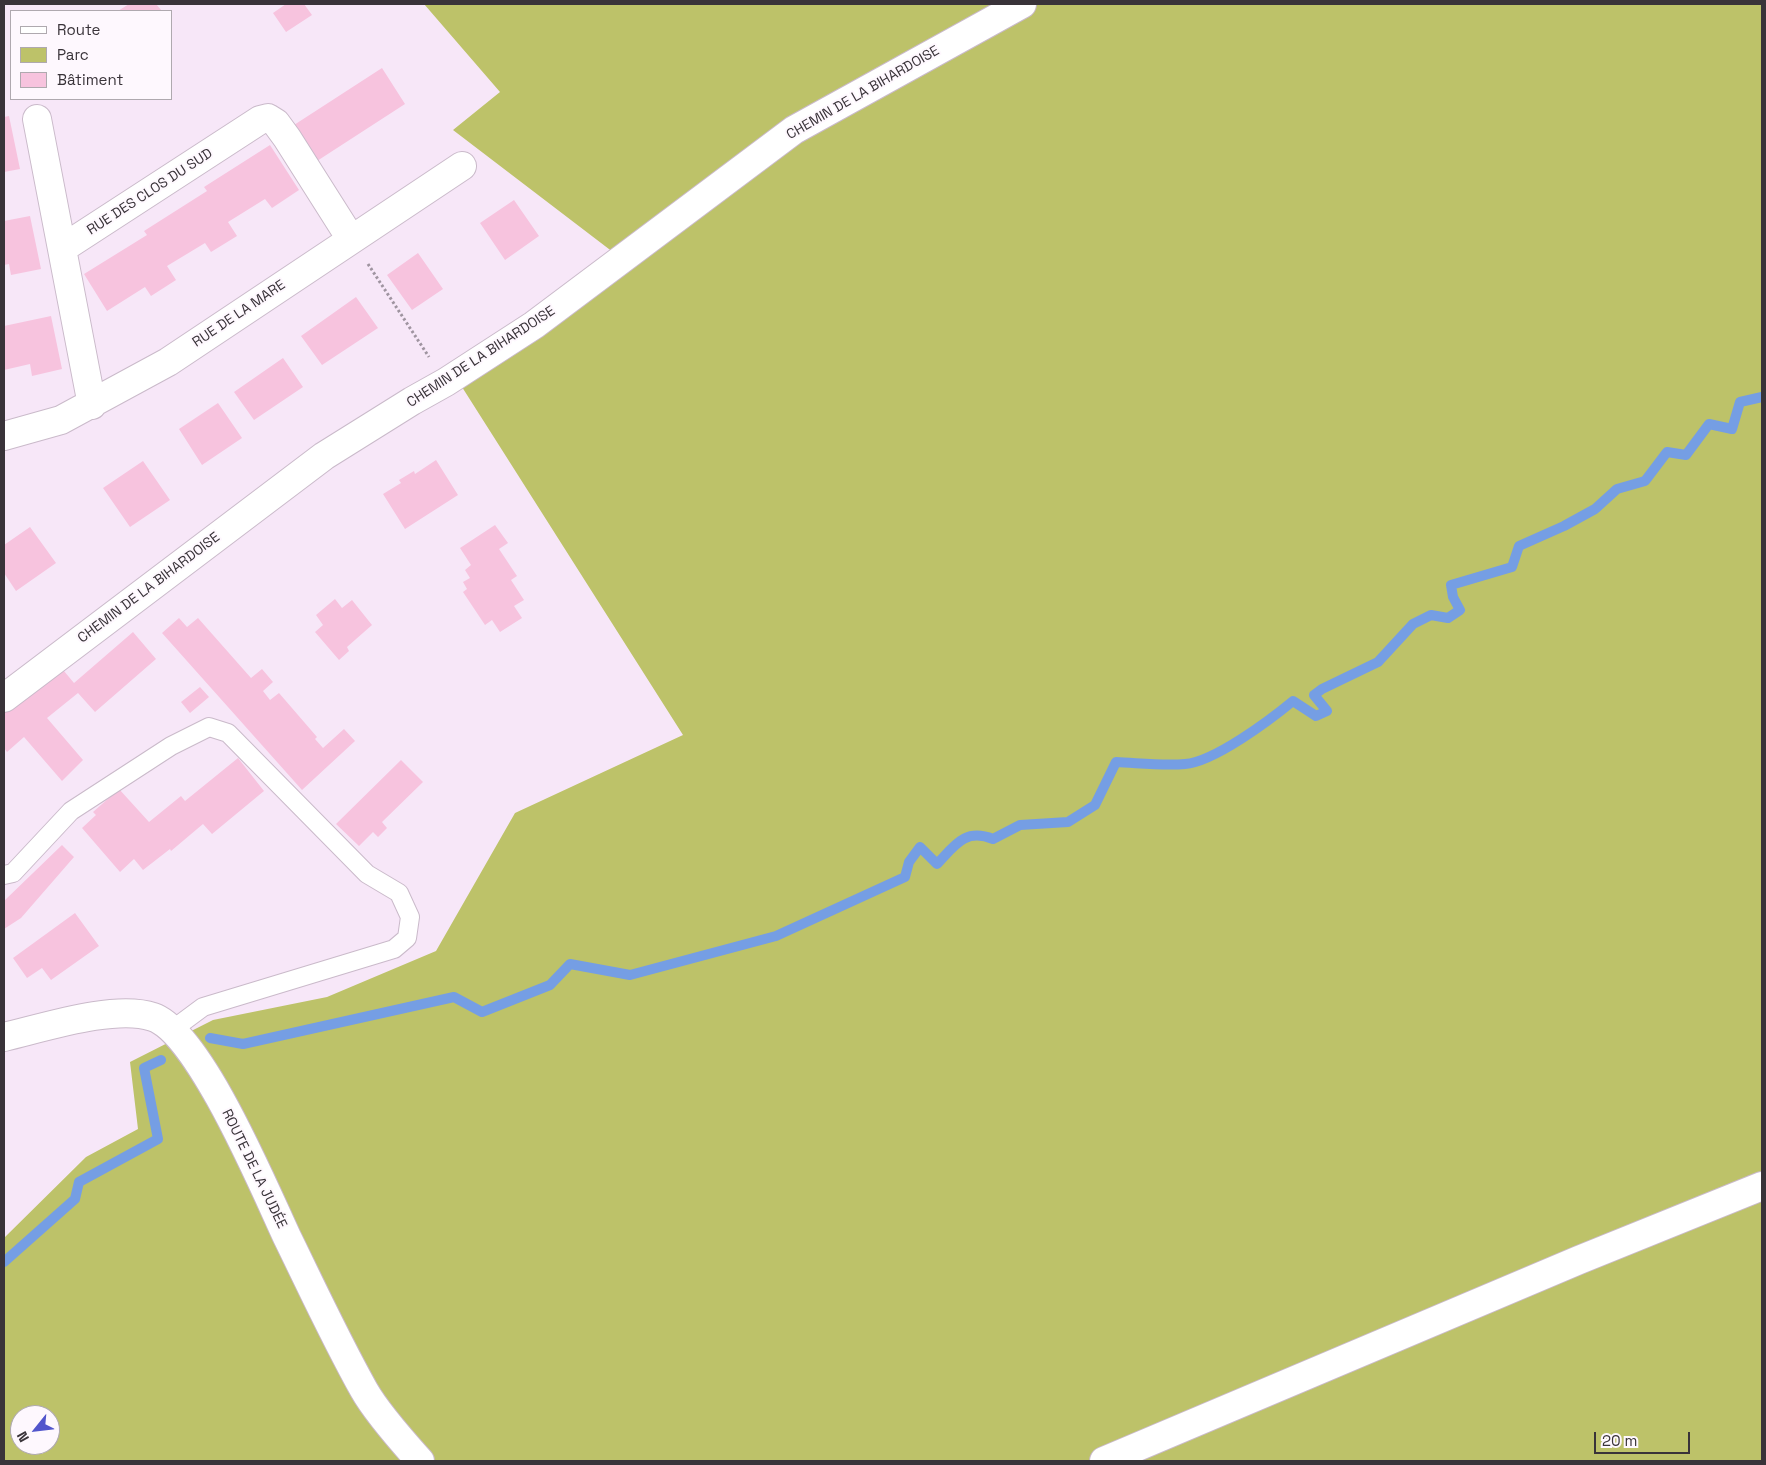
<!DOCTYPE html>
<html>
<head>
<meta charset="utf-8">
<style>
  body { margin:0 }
  #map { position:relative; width:1766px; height:1465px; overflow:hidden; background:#f7e7f8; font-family:"Space Grotesk",sans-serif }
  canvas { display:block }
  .frame { position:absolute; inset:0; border:5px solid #393339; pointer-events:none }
  .legend { position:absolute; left:10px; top:10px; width:162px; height:90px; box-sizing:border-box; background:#fef8fe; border:1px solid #afa9af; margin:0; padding:6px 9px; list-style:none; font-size:15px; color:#393339 }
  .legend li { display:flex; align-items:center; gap:10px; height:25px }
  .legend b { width:25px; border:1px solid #afa9af }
  .north { position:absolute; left:10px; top:1405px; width:50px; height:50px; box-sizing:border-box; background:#fef8fe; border:1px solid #afa9af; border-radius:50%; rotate:241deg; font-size:14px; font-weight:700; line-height:20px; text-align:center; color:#393339 }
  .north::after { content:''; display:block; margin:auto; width:18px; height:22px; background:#5256cc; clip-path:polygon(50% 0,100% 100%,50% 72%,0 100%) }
  .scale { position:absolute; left:1594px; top:1432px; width:96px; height:22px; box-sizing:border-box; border:2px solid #393339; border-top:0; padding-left:6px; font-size:15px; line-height:18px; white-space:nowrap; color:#393339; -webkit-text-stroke:4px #fef8fe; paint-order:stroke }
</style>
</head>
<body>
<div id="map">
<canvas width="1766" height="1465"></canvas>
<div class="frame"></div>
<ul class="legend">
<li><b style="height:6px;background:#fff"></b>Route</li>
<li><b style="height:14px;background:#bdc269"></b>Parc</li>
<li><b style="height:14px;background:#f7c3de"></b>Bâtiment</li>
</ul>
<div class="north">N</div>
<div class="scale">20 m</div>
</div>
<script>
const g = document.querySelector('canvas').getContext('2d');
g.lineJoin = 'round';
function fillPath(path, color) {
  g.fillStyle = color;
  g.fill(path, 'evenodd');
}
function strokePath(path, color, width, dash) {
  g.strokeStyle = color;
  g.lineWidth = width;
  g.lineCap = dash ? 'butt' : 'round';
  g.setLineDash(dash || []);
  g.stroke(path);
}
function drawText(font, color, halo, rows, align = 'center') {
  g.font = font + ' "Space Grotesk",sans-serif';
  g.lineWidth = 4;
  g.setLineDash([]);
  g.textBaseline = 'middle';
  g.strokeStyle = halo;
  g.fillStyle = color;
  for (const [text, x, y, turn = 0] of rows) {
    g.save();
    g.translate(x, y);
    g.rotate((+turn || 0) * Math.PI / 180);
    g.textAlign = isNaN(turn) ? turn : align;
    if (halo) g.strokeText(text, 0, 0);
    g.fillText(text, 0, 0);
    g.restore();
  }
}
const green = new Path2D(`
  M 424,4 L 1762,4 L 1762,1461 L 4,1461 L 4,1238 L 86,1157 L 138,1129 L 130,1062 L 213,1020 L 327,997 L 436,951 L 515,813 L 683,735 L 455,376 L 622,259 L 453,130 L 500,92 ZM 20,1415 L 50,1415 L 50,1445 L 20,1445 Z`);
const stream = new Path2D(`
  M 210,1038 L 243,1044 L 454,997 L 482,1012 L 550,985 L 570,964 L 630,975 L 776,936 L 905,877 L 909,862 L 920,847 L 937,864 C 955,845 965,828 993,839 L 1020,825 L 1068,822 L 1095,805 L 1116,762 C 1139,763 1163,766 1185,764 C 1214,762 1270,720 1293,701 L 1316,716 L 1327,711 L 1314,695 L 1322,689 L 1378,662 L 1413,624 L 1431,615 L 1448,618 L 1460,610 L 1453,597 L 1451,585 L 1512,567 L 1519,546 L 1564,526 L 1595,509 L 1617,489 L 1645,481 L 1667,452 L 1686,455 L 1709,424 L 1732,429 L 1740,402 L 1762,397
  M 4,1262 L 75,1199 L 79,1182 L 158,1139 L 144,1068 L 161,1060`);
const building = new Path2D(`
  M 129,4 L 156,4 L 162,11 L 118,11 Z
  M 286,4 L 304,4 L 312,15 L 286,32 L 273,13 Z
  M 382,68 L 405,104 L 317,161 L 294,125 Z
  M 9,116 L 20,169 L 4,172 L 4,117 Z
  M 270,145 L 299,190 L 272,208 L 265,199 L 228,222 L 237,236 L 211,252 L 205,243 L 167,266 L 176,280 L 151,296 L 145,287 L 107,311 L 84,274 L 147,235 L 144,231 L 207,191 L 204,187 Z
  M 514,200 L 539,236 L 505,260 L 480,223 Z
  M 30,216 L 41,269 L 11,275 L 9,264 L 4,265 L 4,221 Z
  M 418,253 L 443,289 L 412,310 L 387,275 Z
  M 356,297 L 378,328 L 322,365 L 301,336 Z
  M 51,316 L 62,369 L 32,376 L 30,364 L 4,370 L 4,326 Z
  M 283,358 L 303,387 L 254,420 L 234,392 Z
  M 218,403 L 242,438 L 202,465 L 179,429 Z
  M 436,460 L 458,495 L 405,529 L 383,494 L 401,483 L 399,480 L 414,471 L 415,474 Z
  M 143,461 L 170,500 L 130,527 L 103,488 Z
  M 495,525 L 508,543 L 499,549 L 517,576 L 511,580 L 524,600 L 514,606 L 522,618 L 500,632 L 492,620 L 485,625 L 463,592 L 467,589 L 463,582 L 470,578 L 465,570 L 471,565 L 460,548 Z
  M 30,527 L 56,563 L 16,591 L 4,573 L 4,545 Z
  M 335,599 L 342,608 L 352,600 L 372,625 L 347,647 L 349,651 L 339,660 L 315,632 L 323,625 L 316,615 Z
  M 179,618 L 187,627 L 198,618 L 251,678 L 262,669 L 273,682 L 263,691 L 270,700 L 279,693 L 317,737 L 315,739 L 323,748 L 344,729 L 355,741 L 302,790 L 162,633 Z
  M 133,632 L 156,659 L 95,712 L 78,693 L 47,718 L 83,760 L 62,781 L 24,737 L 7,752 L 4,748 L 4,707 L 59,665 L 74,683 Z
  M 200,687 L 209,697 L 190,713 L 181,702 Z
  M 238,758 L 264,791 L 212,834 L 203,824 L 171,851 L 170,849 L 143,870 L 134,859 L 120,872 L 82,828 L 96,815 L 93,812 L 119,789 L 149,822 L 181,796 L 185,801 Z
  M 401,760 L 423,782 L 382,822 L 387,828 L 378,837 L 373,832 L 359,846 L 336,824 Z
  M 62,845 L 74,857 L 21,918 L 4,929 L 4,901 Z
  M 75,913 L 99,946 L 51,980 L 42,968 L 27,978 L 13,958 Z`);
const path = new Path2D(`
  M 368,264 L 429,357`);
const lane = new Path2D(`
  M 4,875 L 13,873 L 71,811 L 171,746 L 209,727 L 228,733 L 367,874 L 399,893 L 410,917 L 407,938 L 394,949 L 203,1007 L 172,1030`);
const street = new Path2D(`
  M 37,119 L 92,405
  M 63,248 L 260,120 L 268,118 L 276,123 L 287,138 L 351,239
  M 4,436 L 61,420 L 168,362 L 462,166
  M 4,698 L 324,456 L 412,401 L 446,382 L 534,325 L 794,130 L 1022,4
  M 1104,1461 L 1579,1260 L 1762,1186`);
const secondary = new Path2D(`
  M 4,1037 C 43,1028 115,1004 153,1017 C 199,1032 265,1190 287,1237 C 312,1288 336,1340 364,1390 C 377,1413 402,1441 420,1461`);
const streetNames = [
  ["CHEMIN DE LA BIHARDOISE",863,93,-30],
  ["RUE DES CLOS DU SUD",150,192,-33],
  ["RUE DE LA MARE",239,314,-34],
  ["CHEMIN DE LA BIHARDOISE",481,357,-33],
  ["CHEMIN DE LA BIHARDOISE",149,588,-37],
  ["ROUTE DE LA JUDÉE",254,1169,64]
];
fillPath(green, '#bdc269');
strokePath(stream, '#759ee4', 10);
fillPath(building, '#f7c3de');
strokePath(lane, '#cabaca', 20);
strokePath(street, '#cabaca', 30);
strokePath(secondary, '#cabaca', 30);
strokePath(path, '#9f94a0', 3, [2.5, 2.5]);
strokePath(lane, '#fff', 18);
strokePath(street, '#fff', 28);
strokePath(secondary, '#fff', 28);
drawText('14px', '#393339', '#fef8fe', streetNames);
</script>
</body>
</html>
